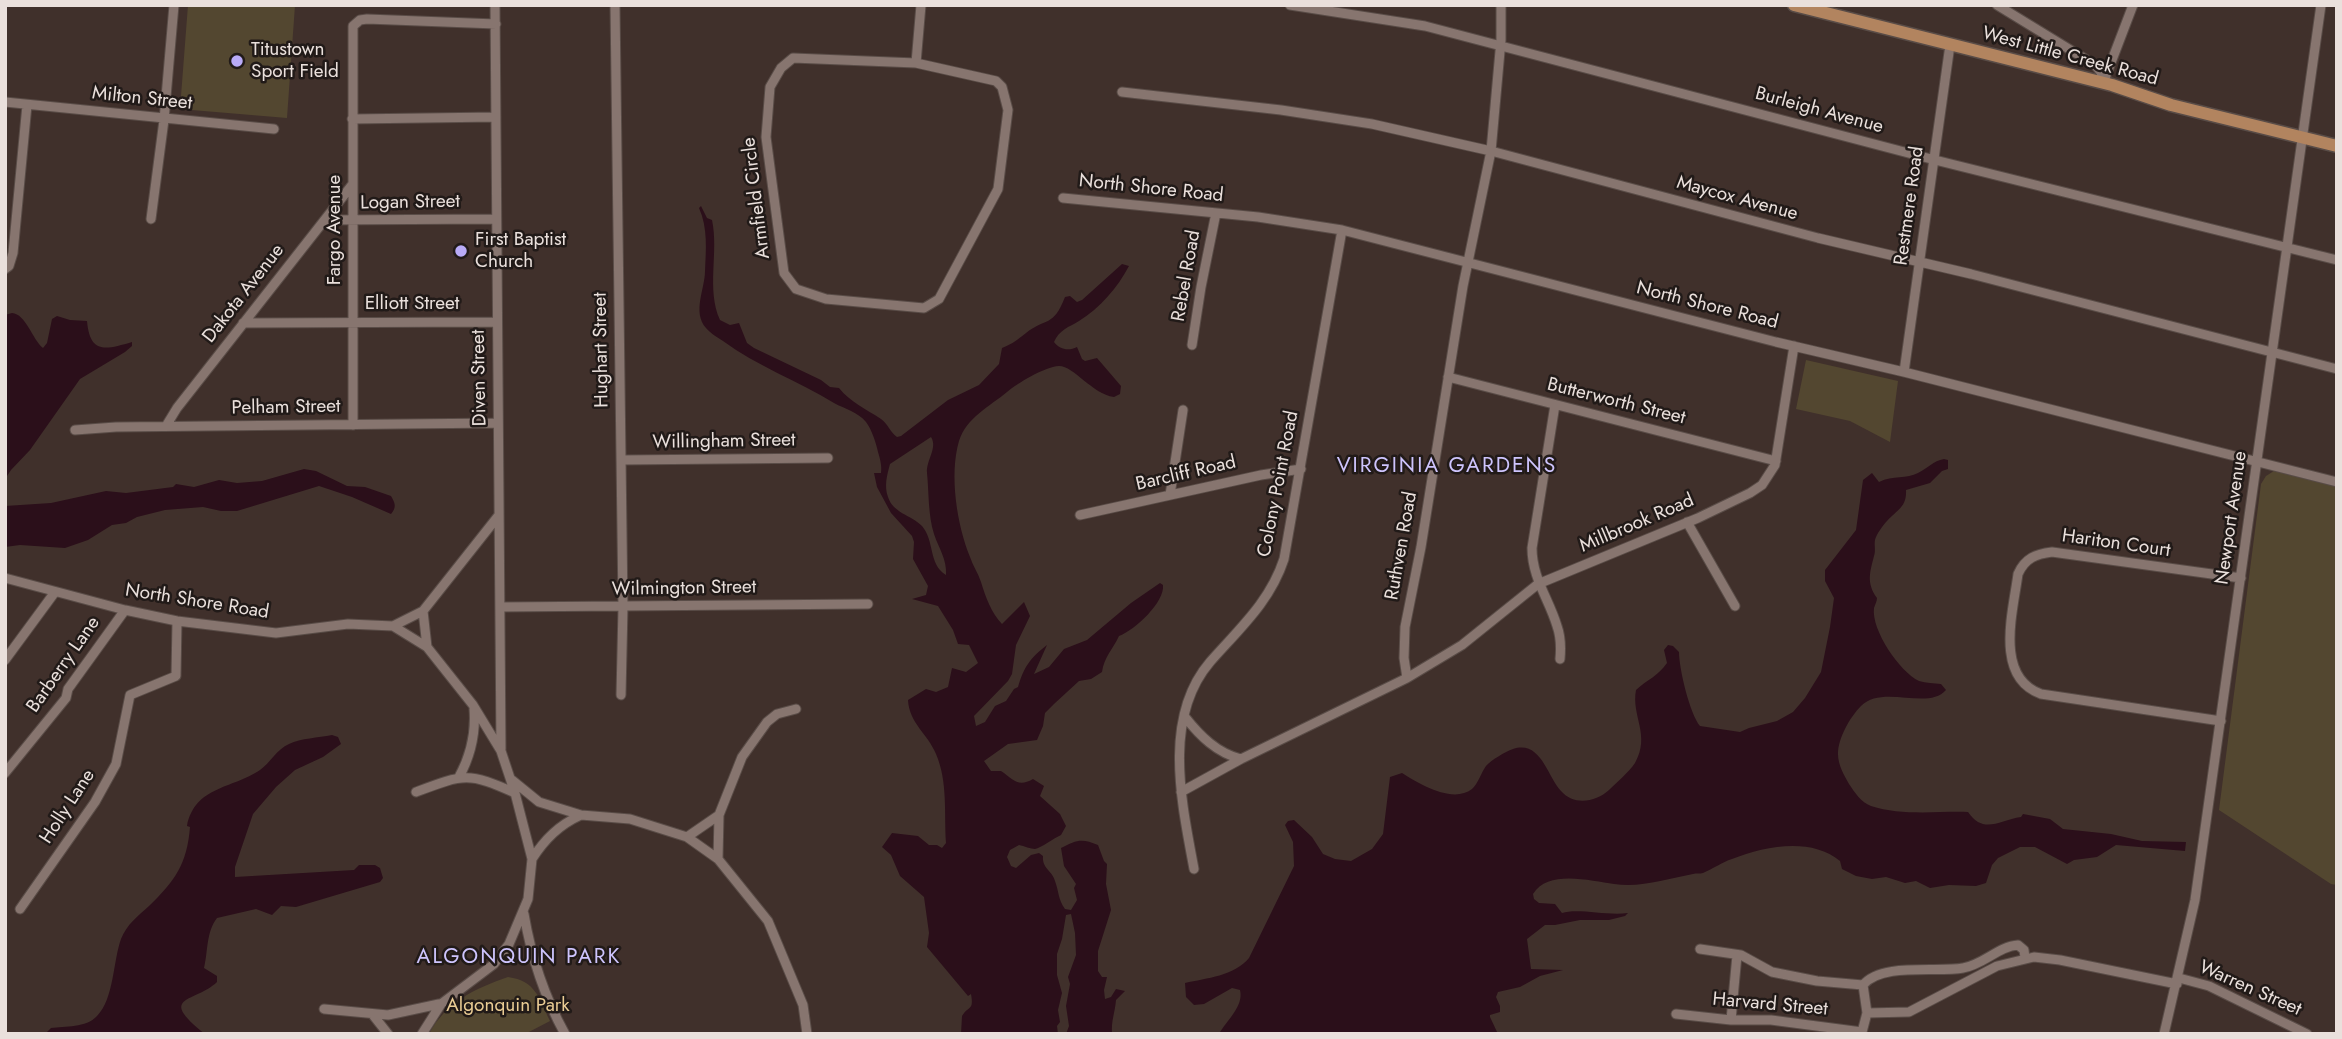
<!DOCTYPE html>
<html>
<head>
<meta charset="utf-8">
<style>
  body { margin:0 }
  #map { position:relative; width:2342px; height:1039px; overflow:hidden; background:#40302b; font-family:Jost,sans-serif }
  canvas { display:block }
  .frame { position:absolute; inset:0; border:7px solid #eae0dc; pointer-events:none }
</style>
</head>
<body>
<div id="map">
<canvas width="2342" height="1039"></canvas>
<div class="frame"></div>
</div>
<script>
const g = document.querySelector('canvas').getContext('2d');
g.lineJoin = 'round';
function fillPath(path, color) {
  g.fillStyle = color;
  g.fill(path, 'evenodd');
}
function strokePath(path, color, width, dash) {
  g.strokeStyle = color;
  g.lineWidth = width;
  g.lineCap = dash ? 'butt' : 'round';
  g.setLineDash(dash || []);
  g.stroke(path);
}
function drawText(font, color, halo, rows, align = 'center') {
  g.font = font + ' Jost,sans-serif';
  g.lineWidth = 5;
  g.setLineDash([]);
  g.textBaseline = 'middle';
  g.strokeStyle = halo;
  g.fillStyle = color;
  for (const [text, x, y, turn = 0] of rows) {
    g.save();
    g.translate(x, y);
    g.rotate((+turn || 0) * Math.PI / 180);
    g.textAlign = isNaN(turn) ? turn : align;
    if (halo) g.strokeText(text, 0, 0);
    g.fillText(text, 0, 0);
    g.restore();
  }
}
const green = new Path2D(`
  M 188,5 L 295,5 L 287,118 L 180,109 Z
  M 1806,360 L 1898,381 L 1890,442 L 1850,421 L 1796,409 Z
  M 2274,471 L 2337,487 L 2337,885 L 2331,884 L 2219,810 L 2261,484 L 2266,476 Z
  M 508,977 C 536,981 539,998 550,1021 L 525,1034 L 429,1034 C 446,1002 474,989 508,977 Z`);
const water = new Path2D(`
  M 701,206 L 707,218 L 712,220 C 719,253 706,289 720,320 L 730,325 L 739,323 L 747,343 L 754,348 L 821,380 L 830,387 L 839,388 C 850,402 866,409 881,419 C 888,424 890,432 897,437 L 901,436 L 948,400 L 979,385 L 999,364 L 1002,348 C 1014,343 1017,340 1026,333 C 1046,317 1053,328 1065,297 L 1070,296 L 1077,302 L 1082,300 L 1122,264 L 1129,266 C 1118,287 1100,308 1079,321 C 1069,327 1059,330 1054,342 C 1060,350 1069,351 1077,347 L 1082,359 L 1085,361 L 1097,358 L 1121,386 L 1120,394 L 1114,397 C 1092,394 1074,366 1059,366 C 1044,367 1018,383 1007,392 C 989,407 967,417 959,441 C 949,475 957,525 970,557 C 973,566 978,573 981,582 C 986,598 991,612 1002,624 L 1024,602 L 1030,616 L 1016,645 L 1012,674 L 1008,681 L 974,716 L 976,726 L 985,722 L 995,706 L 1006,701 L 1014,689 L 1018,687 C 1024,667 1030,658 1047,645 L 1034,674 L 1049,667 L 1064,649 L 1087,640 L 1131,603 L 1160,583 L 1163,585 C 1165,602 1135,630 1119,636 C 1113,649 1104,657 1102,672 L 1091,679 L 1079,681 L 1054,704 L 1045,713 L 1043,726 L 1037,740 L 1008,744 L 984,761 L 991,771 L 1001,771 C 1013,779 1018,788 1033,779 L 1044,786 L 1040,796 L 1060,814 L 1066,826 L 1061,835 C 1054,838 1041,848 1035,849 C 1031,849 1024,846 1019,845 L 1010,850 L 1007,857 L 1011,866 L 1016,868 L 1031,855 L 1039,853 L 1043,856 C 1042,869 1052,870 1055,881 C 1059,892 1058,899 1065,909 L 1071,910 L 1077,900 L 1074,888 L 1076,884 L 1064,866 L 1061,848 C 1076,840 1082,838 1098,845 L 1104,861 L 1107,864 L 1106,884 L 1111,910 L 1098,951 L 1098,971 L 1102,977 L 1107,977 L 1104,990 L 1105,999 L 1111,997 L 1116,989 L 1125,991 L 1116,1000 C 1115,1013 1111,1020 1112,1034 L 1066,1034 L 1069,1026 L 1066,1006 L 1070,984 L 1068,977 L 1076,955 L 1075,933 L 1071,914 L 1066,915 L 1062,939 L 1057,954 L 1057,975 L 1062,993 L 1058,1010 L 1060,1022 L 1057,1026 L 1058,1034 L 961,1034 L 962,1016 C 969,1005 974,1011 971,994 L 968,996 L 927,947 L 929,933 L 924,897 L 900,876 L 891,855 L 882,847 L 892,833 L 918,836 L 929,845 L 937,845 L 942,848 L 946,843 C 944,813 948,782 936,754 C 928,734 909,723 908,700 L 926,689 L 936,692 L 948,687 L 952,668 L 966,672 L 978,663 L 969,645 L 958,644 L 953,630 L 938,606 L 912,599 L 926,595 L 928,586 L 913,559 L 914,542 L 912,536 L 891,513 L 877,487 L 874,473 L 881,473 C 882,465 880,459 878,452 C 876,443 872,430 866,422 C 858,412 845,409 834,403 C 798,381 757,366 723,341 C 717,337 710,333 706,328 C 692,312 705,289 705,271 C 706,250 708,228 699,208 ZM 931,437 C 938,448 926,460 927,473 C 929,493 928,515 934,534 C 939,549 947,559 946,575 C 928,564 935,541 922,526 C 911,515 893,513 888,497 C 884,486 887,475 890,464 Z
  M 12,313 C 26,314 32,339 43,348 L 47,343 L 52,319 L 57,316 L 70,320 L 87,321 C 90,354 105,350 132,342 L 132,346 L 125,352 L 80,379 L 30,450 L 11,470 L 5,479 L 5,315 Z
  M 1944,459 L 1948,460 L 1948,469 L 1942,471 L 1930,483 L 1906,490 C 1907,507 1897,510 1887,521 C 1883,525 1876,535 1875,540 C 1874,545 1876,551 1874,556 C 1870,572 1866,583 1877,598 C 1877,601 1875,605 1874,608 C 1871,630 1900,672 1919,681 C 1926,683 1934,683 1941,684 L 1946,690 C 1928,711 1883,684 1861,706 C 1850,717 1838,738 1838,754 C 1838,765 1844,775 1849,784 C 1855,793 1861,802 1871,806 C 1901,816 1937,811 1968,812 C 1984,835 1999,820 2021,817 L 2023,814 L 2050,819 L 2063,829 L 2111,834 L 2142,841 L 2186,842 L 2185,851 L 2116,845 L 2097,857 L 2074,860 L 2067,864 L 2035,847 L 2020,847 L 1998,858 L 1992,865 L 1986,883 L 1976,886 L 1949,885 L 1930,888 L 1916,881 L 1905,883 L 1886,877 L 1872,879 L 1856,876 L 1842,869 L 1840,861 C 1811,837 1765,846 1732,859 C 1722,862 1713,869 1703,873 C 1700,874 1696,873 1693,874 C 1666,879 1641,888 1614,884 C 1591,881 1548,869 1533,894 L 1534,899 L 1539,903 L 1555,904 L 1562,913 C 1578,908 1607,916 1628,913 L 1625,916 L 1609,920 L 1580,920 L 1555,925 L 1545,925 L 1527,939 L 1531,969 L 1563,970 L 1540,976 L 1520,987 L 1498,992 L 1496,997 L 1500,1006 L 1500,1012 L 1490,1015 L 1490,1017 L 1498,1034 L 1219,1034 C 1227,1020 1244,1006 1240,990 L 1232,988 L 1204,1004 L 1194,1005 L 1186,997 L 1185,983 C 1207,978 1234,976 1249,958 L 1294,866 L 1293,842 L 1285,825 L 1288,821 L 1294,820 L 1312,837 L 1323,854 L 1335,859 L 1351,861 L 1372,849 L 1383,834 L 1390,777 L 1402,773 C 1419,784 1453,804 1472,789 C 1478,784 1481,773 1486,766 C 1491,760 1505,752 1513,749 C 1541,740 1547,776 1561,791 C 1574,806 1596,802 1609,790 C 1618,781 1628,773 1635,763 C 1651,735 1631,716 1636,690 C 1648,679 1657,677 1667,663 L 1664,650 L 1668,645 L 1673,646 L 1679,652 C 1679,669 1690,714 1700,726 L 1740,732 L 1749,728 L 1777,721 L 1793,712 L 1805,698 L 1821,672 L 1830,627 L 1834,598 L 1825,581 L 1825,570 L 1856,530 L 1863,480 L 1872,473 L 1879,482 C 1893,475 1907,479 1918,473 C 1928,468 1933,461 1944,459 Z
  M 304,469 L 316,471 L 347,486 L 365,487 L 391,496 C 395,503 397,507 391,514 L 352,497 L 319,486 L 237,511 L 221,511 L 203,507 L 165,510 L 137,517 L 126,523 L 112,525 L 88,540 L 65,548 L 20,545 L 5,547 L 5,506 L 51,503 L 106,491 L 126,493 L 173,487 L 176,484 L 194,487 L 219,480 L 237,483 L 262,481 Z
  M 332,735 L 338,737 L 341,744 L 323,757 L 295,770 L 276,787 L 253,814 L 235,867 L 235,877 L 354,870 L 359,865 L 375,865 L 380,868 L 383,878 L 380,882 L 296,907 L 281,906 L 272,915 L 256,909 L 217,918 C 206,932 208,952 204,968 L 217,976 L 217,982 C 195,1003 156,995 205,1034 L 45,1034 L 51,1028 C 65,1026 86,1028 97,1016 C 114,999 113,961 121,939 C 127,924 138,916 149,906 C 175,881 187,864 190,827 L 187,826 C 195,786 232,789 260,770 C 270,763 277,749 289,744 C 301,738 318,738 332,735 Z`);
const minor = new Path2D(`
  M 495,5 L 501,749
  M 615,5 L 623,607 L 621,695
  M 1290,5 L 1425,26 L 1935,160 L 2337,260
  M 1997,5 L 2095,65 L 2101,72 L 2103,83
  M 793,58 L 916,63 L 996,81 L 1002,87 L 1008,110 L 998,189 L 939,299 L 924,308 L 826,299 L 796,289 L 784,273 L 766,137 L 770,87 L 781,68 Z
  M 916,63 L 921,5
  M 2104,81 L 2133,5
  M 1122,92 L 1281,110 L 1372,124 L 1491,151 L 1818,238 L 1971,274 L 2337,369
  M 5,102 L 274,129
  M 352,119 L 496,117
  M 1063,198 L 1258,217 L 1342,230 L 1776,342 L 1904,372 L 2337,482
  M 151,219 L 164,120 L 174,5
  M 325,220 L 496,219
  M 5,269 L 9,266 L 13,253 L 27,105
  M 243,323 L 497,322
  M 1192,345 L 1201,287 L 1216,213
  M 1904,372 L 1950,45
  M 1448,377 L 1776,461
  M 1555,405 L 1532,548 C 1532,578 1549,599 1557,626 C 1561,637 1561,648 1560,659
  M 353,425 L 353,26 L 360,20 L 367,19 L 496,24
  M 166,426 L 177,408 L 352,185
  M 75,430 L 116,427 L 498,423
  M 621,460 L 828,458
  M 1170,495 L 1183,410
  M 1080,515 L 1261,475 L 1301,469
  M 1687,522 L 1735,606
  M 5,578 L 125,610 L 177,621 L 276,633 L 348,624 L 393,626 L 427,647 L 473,705 L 501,751 L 515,793 L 532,859 L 528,899 L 509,944 L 494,964 L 441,1004 L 422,1034
  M 500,607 L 868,604
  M 423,611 L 427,647
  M 393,626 L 423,611 L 499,515
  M 5,660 L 55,592
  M 1407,678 L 1462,645 L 1538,584 L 1698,518 L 1750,493 L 1762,485 L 1775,465 L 1794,346
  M 1185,717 C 1200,736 1217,753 1241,759
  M 2221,721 L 2041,694 C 1994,677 2013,612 2018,574 C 2025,558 2036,554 2052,552 L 2241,578
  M 5,773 L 66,698 L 68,689 L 125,610
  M 459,777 C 471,755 476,734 474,709
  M 512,780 L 539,802 L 581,815 L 630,819 L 687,837 L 718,859 L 768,921 L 803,1005 L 807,1034
  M 416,792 C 464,774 468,772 515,793
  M 1181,792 L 1241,759 L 1407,678 L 1404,658 L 1405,627 L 1421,547 L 1463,286 L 1491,151 L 1501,40 L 1501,5
  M 687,837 L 719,815 L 742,757 L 767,722 L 777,714 L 796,709
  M 532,859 C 545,839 559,825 581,815
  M 718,859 L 719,815
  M 1194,869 C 1182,804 1162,718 1210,662 C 1239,629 1270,602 1284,559 L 1342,230
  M 20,909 L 95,802 L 116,764 L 130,695 L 176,676 L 177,621
  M 524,914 C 531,956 544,996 565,1034
  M 1700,949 L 1741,955 L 1772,972 L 1817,981 L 1863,985 L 1867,1013
  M 2179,978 L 2209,986 L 2307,1034
  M 1863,985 C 1882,962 1937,973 1963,968 C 1983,965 1999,946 2018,945 L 2024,950 L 2025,958
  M 324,1009 L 388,1015 L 439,1004
  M 1676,1014 L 1731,1020 L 1771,1020 L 1862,1032 L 1867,1013 L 1909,1012 L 1997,966 L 2034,957 L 2060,960 L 2177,984
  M 373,1015 L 388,1034
  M 1731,1020 L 1737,955
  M 2164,1034 L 2195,900 L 2321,5`);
const major = new Path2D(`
  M 1794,5 L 2112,85 L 2171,105 L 2337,146`);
const markers = [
  [237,61,7,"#b9abf7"],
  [461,251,7,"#b9abf7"]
];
const poiNames = [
  ["Titustown",251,50],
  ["Sport Field",251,72],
  ["First Baptist",475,240],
  ["Church",475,262]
];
const streetNames = [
  ["West Little Creek Road",2070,57,15],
  ["Milton Street",142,99,6],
  ["Burleigh Avenue",1819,111,15],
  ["North Shore Road",1151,189,6],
  ["Armfield Circle",757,198,-97],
  ["Maycox Avenue",1737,199,15],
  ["Logan Street",410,203,-1],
  ["Restmere Road",1910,206,-82],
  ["Fargo Avenue",335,230,-90],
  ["Rebel Road",1187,276,-80],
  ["Dakota Avenue",244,294,-52],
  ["Elliott Street",412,304],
  ["North Shore Road",1707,306,14],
  ["Hughart Street",602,350,-91],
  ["Diven Street",480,378,-91],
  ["Butterworth Street",1616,402,14],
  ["Pelham Street",286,408,-1],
  ["Willingham Street",724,442,-1],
  ["Barcliff Road",1186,474,-13],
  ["Colony Point Road",1279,484,-79],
  ["Newport Avenue",2232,518,-82],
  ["Millbrook Road",1637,524,-23],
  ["Hariton Court",2116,544,8],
  ["Ruthven Road",1402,546,-80],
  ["Wilmington Street",684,589,-1],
  ["North Shore Road",197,602,9],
  ["Barberry Lane",64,665,-55],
  ["Holly Lane",68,807,-57],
  ["Warren Street",2250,989,24],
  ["Harvard Street",1770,1005,5]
];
const parkNames = [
  ["Algonquin Park",508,1006]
];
const neighbourhoodNames = [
  ["VIRGINIA GARDENS",1447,467],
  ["ALGONQUIN PARK",519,958]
];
fillPath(green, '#534730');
fillPath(water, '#2b0f1a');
strokePath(minor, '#594c47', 11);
strokePath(major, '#594c47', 15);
strokePath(minor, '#87756f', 9);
strokePath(major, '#b2845f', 12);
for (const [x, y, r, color] of markers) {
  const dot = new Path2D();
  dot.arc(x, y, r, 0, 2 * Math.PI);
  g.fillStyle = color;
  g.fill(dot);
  strokePath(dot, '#211a18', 2.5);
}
drawText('19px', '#eae0dc', '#211a18', poiNames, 'left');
drawText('19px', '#eae0dc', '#211a18', streetNames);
drawText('19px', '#eacc94', '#211a18', parkNames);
g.letterSpacing = '2px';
drawText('21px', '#cec4fd', '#211a18', neighbourhoodNames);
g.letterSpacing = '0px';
</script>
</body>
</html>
